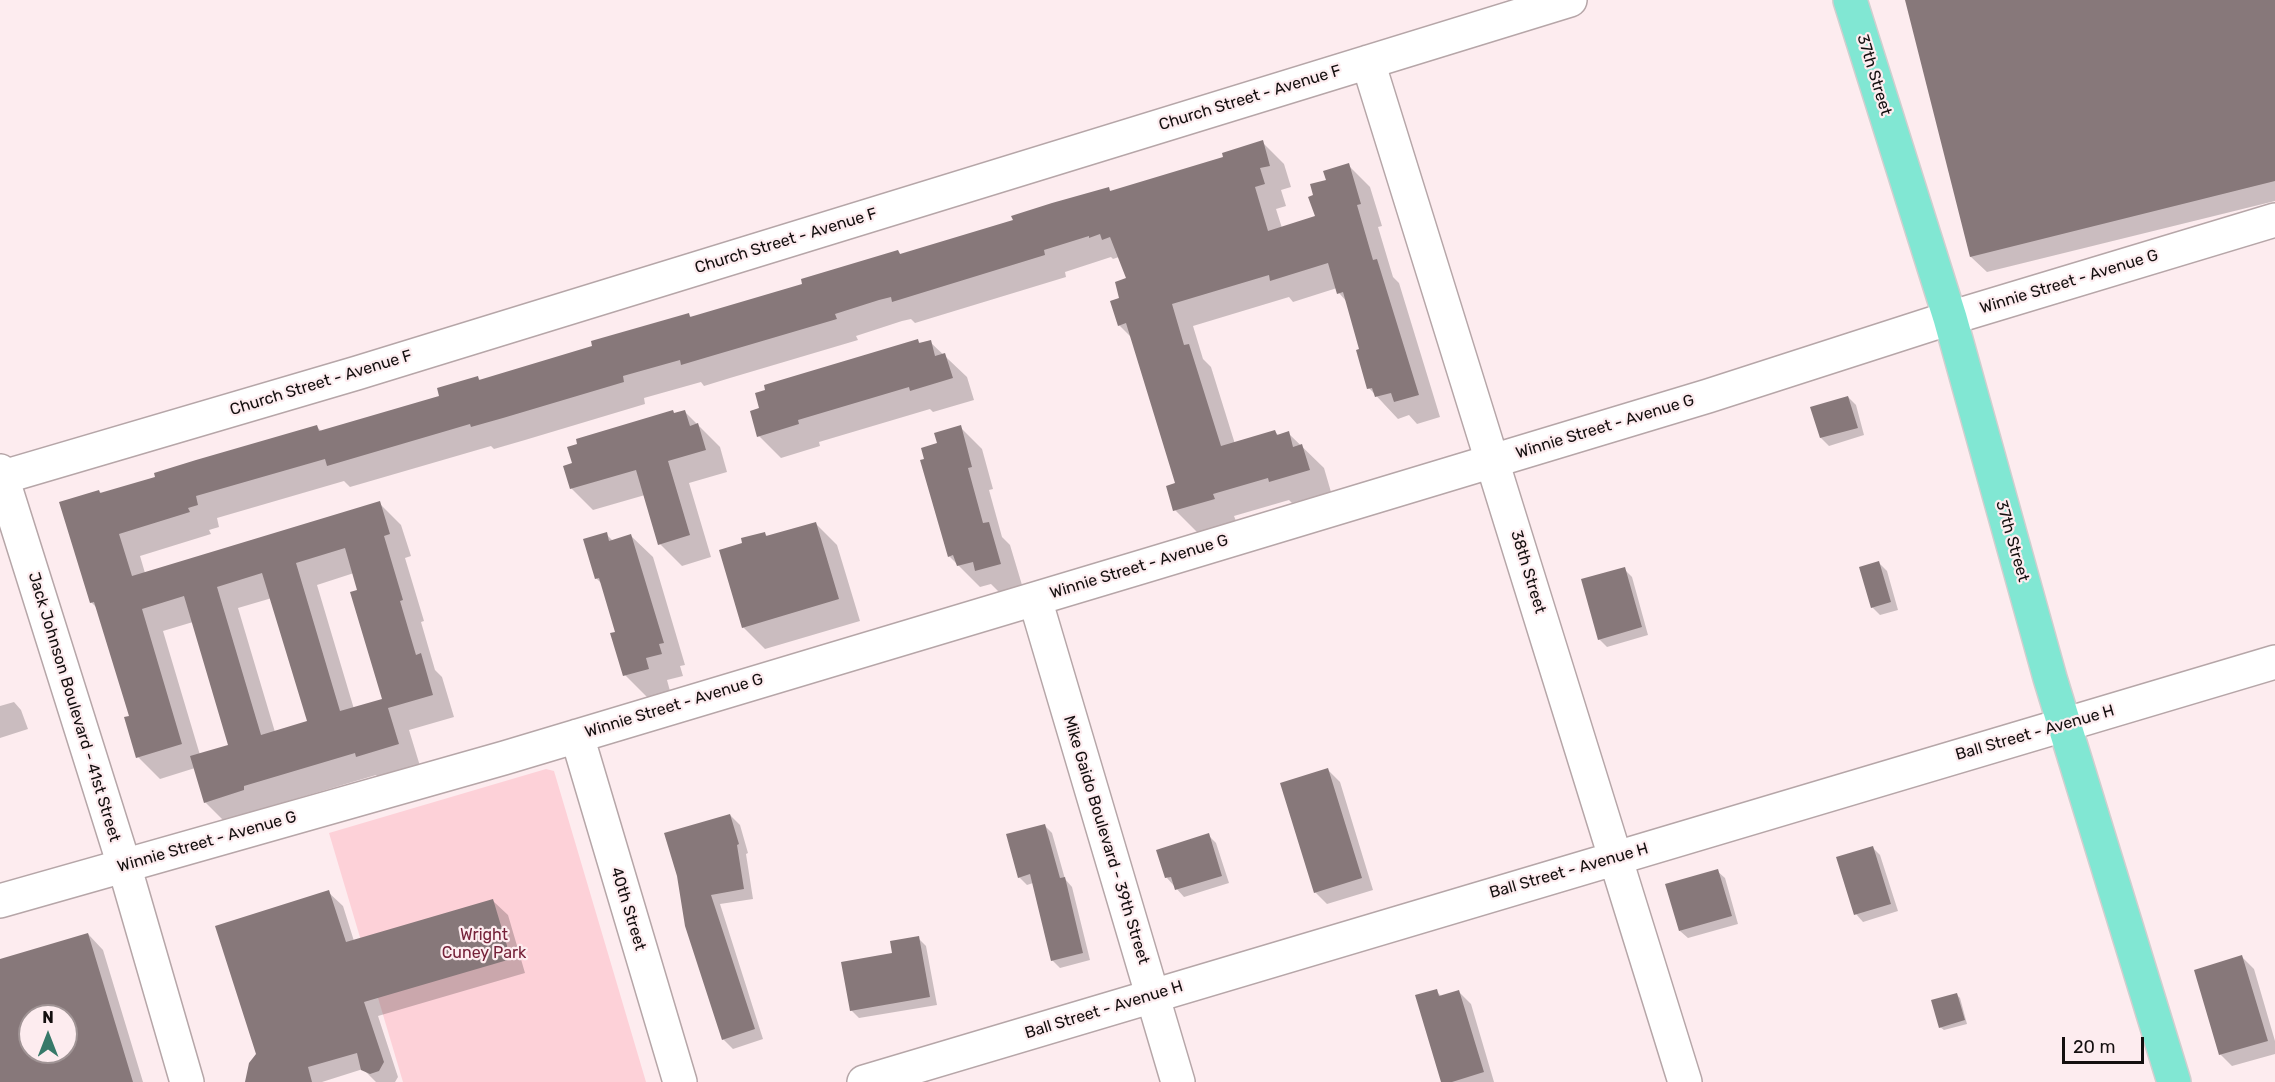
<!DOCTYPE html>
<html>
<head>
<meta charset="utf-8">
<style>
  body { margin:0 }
  #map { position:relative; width:2275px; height:1082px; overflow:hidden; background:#fdecef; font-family:Rubik,sans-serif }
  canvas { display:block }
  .north { position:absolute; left:18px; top:1004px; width:60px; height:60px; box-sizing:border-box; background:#fdecef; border:2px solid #a09495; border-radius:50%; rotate:0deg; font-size:16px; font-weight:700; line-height:24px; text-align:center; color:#140f0f }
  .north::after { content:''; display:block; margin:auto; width:21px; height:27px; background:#377969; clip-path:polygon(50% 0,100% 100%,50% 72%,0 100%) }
  .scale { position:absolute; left:2062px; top:1037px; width:82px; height:27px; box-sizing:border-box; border:3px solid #140f0f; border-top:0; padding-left:8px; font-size:18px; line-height:21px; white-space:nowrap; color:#140f0f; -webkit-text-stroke:4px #fdecef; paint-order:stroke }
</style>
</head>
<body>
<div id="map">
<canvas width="2275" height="1082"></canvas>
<div class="north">N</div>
<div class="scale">20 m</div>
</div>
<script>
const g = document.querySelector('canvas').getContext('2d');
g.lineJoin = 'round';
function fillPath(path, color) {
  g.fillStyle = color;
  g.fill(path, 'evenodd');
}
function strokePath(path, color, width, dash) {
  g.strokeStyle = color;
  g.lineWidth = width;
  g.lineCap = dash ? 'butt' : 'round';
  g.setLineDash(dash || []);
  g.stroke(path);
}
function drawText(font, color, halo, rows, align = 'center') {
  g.font = font + ' Rubik,sans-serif';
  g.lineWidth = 4.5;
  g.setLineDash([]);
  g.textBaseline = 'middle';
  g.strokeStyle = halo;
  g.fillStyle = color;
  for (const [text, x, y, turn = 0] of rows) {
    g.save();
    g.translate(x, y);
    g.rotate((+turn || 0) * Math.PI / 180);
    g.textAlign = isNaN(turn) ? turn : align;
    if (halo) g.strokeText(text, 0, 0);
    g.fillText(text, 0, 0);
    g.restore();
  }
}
const green = new Path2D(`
  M 546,769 L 554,771 L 646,1082 L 403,1082 L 329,833 Z`);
const shadow = new Path2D(`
  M 1907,0 L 2275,0 L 2275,201 L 1987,272 L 1971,257 Z
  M 1262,142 L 1284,164 L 1291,187 L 1281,190 L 1286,206 L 1276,209 L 1282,228 L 1317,217 L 1328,181 L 1348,165 L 1370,187 L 1382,226 L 1378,227 L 1393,277 L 1399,283 L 1440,417 L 1417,424 L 1409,415 L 1398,419 L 1369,388 L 1361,350 L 1347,302 L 1339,293 L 1337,288 L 1293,302 L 1289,297 L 1193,326 L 1203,359 L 1211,367 L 1235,444 L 1275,432 L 1279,436 L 1288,433 L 1324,468 L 1331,492 L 1292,503 L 1289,500 L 1234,516 L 1236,521 L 1197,532 L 1175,510 L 1177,484 L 1132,338 L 1119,325 L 1121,299 L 1128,279 L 1119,257 L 1113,259 L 1111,257 L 1065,272 L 1066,277 L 915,323 L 911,319 L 902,321 L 856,336 L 858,340 L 730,378 L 704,386 L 701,382 L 644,398 L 645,404 L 525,440 L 494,449 L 491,446 L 350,487 L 344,481 L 217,518 L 219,527 L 209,530 L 211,534 L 140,556 L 145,573 L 379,503 L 401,525 L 411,556 L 405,558 L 424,621 L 421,622 L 435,670 L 442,677 L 454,717 L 409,730 L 420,766 L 379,778 L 376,775 L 265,808 L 266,812 L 227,824 L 205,802 L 195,768 L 160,779 L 138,757 L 131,717 L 98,609 L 91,602 L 99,491 L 102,494 L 317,427 L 322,432 L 441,397 L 477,377 L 481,381 L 594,347 L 689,315 L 692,318 L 804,285 L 898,252 L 901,255 L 1014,221 L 1108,189 L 1112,192 L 1225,158 ZM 354,573 L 384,700 L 354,709 L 317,585 ZM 272,598 L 309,722 L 275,732 L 238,608 ZM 193,622 L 230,746 L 200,755 L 163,631 Z
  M 918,341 L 921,344 L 930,342 L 967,377 L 974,400 L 933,412 L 930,409 L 819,442 L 820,446 L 781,458 L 759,436 Z
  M 1848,397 L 1856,405 L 1864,435 L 1829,446 L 1821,438 L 1812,408 Z
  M 685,412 L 720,447 L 727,472 L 689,483 L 711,557 L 682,566 L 660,544 L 645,495 L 593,510 L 571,488 L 675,415 Z
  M 960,427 L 982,449 L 993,489 L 989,490 L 1002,537 L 1010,545 L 1022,585 L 999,592 L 991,584 L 980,587 L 949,556 L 926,460 L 938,444 Z
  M 815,523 L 837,545 L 860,621 L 765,649 L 743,627 L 744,544 L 764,533 L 768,537 Z
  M 606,534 L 613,541 L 631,536 L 653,557 L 685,665 L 680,666 L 683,676 L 667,680 L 670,691 L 647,697 L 625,675 L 617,633 L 603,585 L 596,578 Z
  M 1879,563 L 1887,571 L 1898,610 L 1880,615 L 1872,607 Z
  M 1624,569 L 1632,577 L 1648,635 L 1607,647 L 1599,639 Z
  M 14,702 L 21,710 L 28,729 L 0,738 L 0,706 Z
  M 1328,770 L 1340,782 L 1373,890 L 1327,904 L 1315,892 Z
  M 730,815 L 740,825 L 748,853 L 746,854 L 753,899 L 720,904 L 763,1039 L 733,1049 L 723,1039 L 687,925 Z
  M 1044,825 L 1052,833 L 1065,879 L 1072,887 L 1090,960 L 1060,968 L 1052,960 L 1033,883 L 1027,885 L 1019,877 Z
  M 1208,835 L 1216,843 L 1229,883 L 1184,897 L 1167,878 Z
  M 1872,847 L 1880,855 L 1898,911 L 1863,922 L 1856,914 Z
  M 1717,871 L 1725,878 L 1738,924 L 1688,938 L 1680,931 Z
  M 328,892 L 343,906 L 354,941 L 493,901 L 508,915 L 525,973 L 378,1016 L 398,1077 L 395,1082 L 376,1082 L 363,1069 L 322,1082 L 249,1082 L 257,1054 Z
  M 88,934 L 103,950 L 143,1082 L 0,1082 L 0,961 ZM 30,1016 L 66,1016 L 66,1052 L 30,1052 Z
  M 918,938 L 926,946 L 937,1005 L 859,1018 L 851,1010 L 894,954 Z
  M 2242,957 L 2254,969 L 2275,1041 L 2275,1054 L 2232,1066 L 2220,1054 Z
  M 1436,991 L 1442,997 L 1459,992 L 1471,1004 L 1494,1082 L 1443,1082 Z
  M 1956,994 L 1960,998 L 1967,1024 L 1944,1030 L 1940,1027 Z`);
const building = new Path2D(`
  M 1905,0 L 2275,0 L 2275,181 L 1970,257 Z
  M 1263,140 L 1270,166 L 1260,168 L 1265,184 L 1255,187 L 1268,231 L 1315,216 L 1308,197 L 1313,195 L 1310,184 L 1326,180 L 1323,171 L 1349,163 L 1361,204 L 1357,205 L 1373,260 L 1377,259 L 1419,395 L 1394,402 L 1391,393 L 1375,397 L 1372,388 L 1367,389 L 1356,350 L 1359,349 L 1343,292 L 1337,294 L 1328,263 L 1270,281 L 1269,275 L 1172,304 L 1184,345 L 1189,344 L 1221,446 L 1275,430 L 1277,435 L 1289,431 L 1293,447 L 1302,444 L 1310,470 L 1269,482 L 1268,478 L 1213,494 L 1215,499 L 1173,511 L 1166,486 L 1175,483 L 1126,323 L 1118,326 L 1110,301 L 1119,298 L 1115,282 L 1126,278 L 1110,237 L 1102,240 L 1100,234 L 1089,238 L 1089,236 L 1044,250 L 1045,255 L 892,302 L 891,297 L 879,300 L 835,314 L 837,319 L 708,357 L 681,365 L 680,360 L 623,376 L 624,382 L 503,418 L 471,427 L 470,424 L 327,466 L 325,459 L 196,496 L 198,505 L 188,508 L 190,512 L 119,534 L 132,576 L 380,501 L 390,534 L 384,536 L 403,600 L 400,601 L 416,655 L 421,653 L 433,695 L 388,708 L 399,744 L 356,757 L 355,753 L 244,786 L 244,790 L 204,803 L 190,756 L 228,745 L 184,596 L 142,609 L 182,744 L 136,758 L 124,717 L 129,716 L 94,602 L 90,603 L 59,502 L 99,490 L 100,493 L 155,477 L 154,473 L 196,460 L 317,425 L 319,431 L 439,396 L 437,388 L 478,376 L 479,380 L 592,346 L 591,341 L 689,313 L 690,317 L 802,284 L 801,279 L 898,250 L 900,254 L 1013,220 L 1011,216 L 1052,203 L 1109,187 L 1110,191 L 1223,157 L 1222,153 ZM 345,548 L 357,590 L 350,592 L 382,699 L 340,711 L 296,563 ZM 262,573 L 307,721 L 261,735 L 217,587 Z
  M 918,339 L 919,343 L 931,340 L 935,356 L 945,353 L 953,378 L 910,391 L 909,387 L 798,420 L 799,424 L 757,437 L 750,411 L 759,408 L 755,393 L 765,390 L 764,385 Z
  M 1848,396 L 1858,428 L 1820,438 L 1810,407 Z
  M 673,410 L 674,413 L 685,410 L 690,426 L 698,423 L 706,450 L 668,461 L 690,535 L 658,545 L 636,470 L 570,489 L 563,466 L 572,463 L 567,447 L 577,444 L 576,439 Z
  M 961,425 L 972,467 L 968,468 L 983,523 L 989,522 L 1001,564 L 975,571 L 973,562 L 957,566 L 953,555 L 948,557 L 920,460 L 924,459 L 921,448 L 937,443 L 934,433 Z
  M 816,522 L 839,599 L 742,628 L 719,550 L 742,543 L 741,538 L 765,532 L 766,536 Z
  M 607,532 L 609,541 L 631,534 L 664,643 L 659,644 L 662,654 L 646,658 L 649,669 L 623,676 L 610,633 L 615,632 L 599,578 L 595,579 L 583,539 Z
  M 1879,561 L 1891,602 L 1871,608 L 1859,567 Z
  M 1625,567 L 1642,627 L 1598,640 L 1581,579 Z
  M 1328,768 L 1362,878 L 1314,893 L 1280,783 Z
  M 730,814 L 739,844 L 737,845 L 744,889 L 711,895 L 755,1029 L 722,1040 L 685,926 L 677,876 L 664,833 Z
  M 1045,824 L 1060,878 L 1065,877 L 1083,953 L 1051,961 L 1030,874 L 1018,878 L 1006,834 Z
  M 1209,833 L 1222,876 L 1175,890 L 1171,877 L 1165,878 L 1156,850 Z
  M 1873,846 L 1891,904 L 1854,915 L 1836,857 Z
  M 1718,869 L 1732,916 L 1679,931 L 1665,884 Z
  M 329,890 L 346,942 L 493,899 L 511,959 L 364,1002 L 384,1062 L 379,1071 L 370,1074 L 361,1070 L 357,1053 L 308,1067 L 312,1082 L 245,1082 L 249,1063 L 256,1054 L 215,926 Z
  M 88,933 L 133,1082 L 0,1082 L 0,959 ZM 30,1016 L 66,1016 L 66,1052 L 30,1052 Z
  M 919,936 L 930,997 L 850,1011 L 841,962 L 892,953 L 890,941 Z
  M 2242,955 L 2268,1041 L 2219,1055 L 2194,970 Z
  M 1437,989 L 1439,996 L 1459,990 L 1484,1072 L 1452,1082 L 1441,1082 L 1415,995 Z
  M 1957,993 L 1965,1020 L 1939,1028 L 1931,1000 Z`);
const minor = new Path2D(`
  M 1368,62 L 1685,1082
  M 0,471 L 124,865 L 187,1082
  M 0,478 L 357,373 L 1570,0
  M 1035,599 L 1178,1082
  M 577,736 L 680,1082
  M 0,901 L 504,758 L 1148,565 L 1708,396 L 1950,318 L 2275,220
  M 864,1082 L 2275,662`);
const major = new Path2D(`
  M 1850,0 L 1950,318 L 2050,678 L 2174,1082`);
const streetNames = [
  ["37th Street",1874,75,73],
  ["Church Street - Avenue F",1250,98,-17],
  ["Church Street - Avenue F",786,241,-17],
  ["Winnie Street - Avenue G",2069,282,-17],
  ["Church Street - Avenue F",321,383,-17],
  ["Winnie Street - Avenue G",1605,427,-17],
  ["37th Street",2012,541,74],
  ["Winnie Street - Avenue G",1139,567,-17],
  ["38th Street",1528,572,73],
  ["Winnie Street - Avenue G",674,706,-17],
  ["Jack Johnson Boulevard - 41st Street",74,707,73],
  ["Ball Street - Avenue H",2035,733,-16],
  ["Mike Gaido Boulevard - 39th Street",1106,840,73],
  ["Winnie Street - Avenue G",207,842,-16],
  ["Ball Street - Avenue H",1569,871,-16],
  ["40th Street",628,909,73],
  ["Ball Street - Avenue H",1104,1010,-17]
];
const parkNames = [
  ["Wright",484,935],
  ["Cuney Park",484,953]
];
fillPath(green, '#fdd1d8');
fillPath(shadow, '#0003');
fillPath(building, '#87787a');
strokePath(minor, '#b6a6a8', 36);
strokePath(major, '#d0cfcf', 36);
strokePath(minor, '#fff', 33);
strokePath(major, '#81e7d3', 33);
drawText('16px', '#140f0f', '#fdecef', streetNames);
drawText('16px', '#752239', '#fdecef', parkNames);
</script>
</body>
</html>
